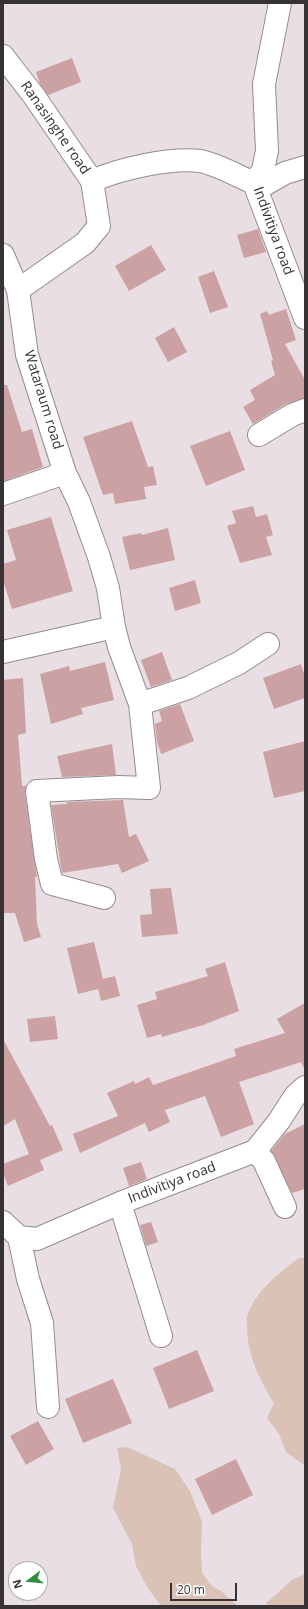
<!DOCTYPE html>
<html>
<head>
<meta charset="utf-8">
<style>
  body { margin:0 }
  #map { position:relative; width:308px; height:1609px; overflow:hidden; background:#e8dee3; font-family:"Open Sans",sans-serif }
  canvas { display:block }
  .frame { position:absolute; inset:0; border:4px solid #373335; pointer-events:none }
  .north { position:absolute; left:8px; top:1561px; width:40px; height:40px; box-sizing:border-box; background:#fff; border:1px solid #afadae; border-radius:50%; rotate:254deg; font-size:11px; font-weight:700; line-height:16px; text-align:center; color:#373335 }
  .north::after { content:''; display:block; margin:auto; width:14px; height:18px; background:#2e8d3f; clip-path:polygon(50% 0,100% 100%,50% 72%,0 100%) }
  .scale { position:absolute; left:170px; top:1583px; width:67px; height:18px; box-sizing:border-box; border:2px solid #373335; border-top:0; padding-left:5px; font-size:12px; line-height:14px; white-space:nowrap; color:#373335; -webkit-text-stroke:3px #fff; paint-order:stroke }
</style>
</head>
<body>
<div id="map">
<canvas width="308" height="1609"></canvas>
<div class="frame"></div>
<div class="north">N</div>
<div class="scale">20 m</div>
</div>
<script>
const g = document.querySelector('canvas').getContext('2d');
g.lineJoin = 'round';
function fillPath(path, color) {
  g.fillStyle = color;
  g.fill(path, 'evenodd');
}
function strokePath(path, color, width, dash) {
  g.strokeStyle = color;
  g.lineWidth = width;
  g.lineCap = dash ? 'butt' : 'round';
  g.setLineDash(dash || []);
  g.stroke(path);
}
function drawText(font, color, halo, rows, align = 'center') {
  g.font = font + ' "Open Sans",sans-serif';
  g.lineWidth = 3;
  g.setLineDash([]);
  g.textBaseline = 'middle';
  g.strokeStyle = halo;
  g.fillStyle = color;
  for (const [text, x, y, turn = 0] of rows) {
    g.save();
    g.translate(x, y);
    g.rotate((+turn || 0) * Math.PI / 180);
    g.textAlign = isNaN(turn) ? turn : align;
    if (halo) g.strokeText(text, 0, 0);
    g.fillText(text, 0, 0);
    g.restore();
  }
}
const green = new Path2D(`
  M 299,1258 L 305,1258 L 305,1466 L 286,1452 L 279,1434 L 267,1418 L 274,1403 C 260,1380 248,1357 247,1329 C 247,1326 246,1321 247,1317 C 254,1292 279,1273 299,1258 Z
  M 127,1447 L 175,1469 L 190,1491 L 202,1522 L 201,1551 L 202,1573 L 212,1586 L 221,1591 L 238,1606 L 161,1606 L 147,1587 L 136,1566 L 132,1544 L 113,1508 L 121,1469 L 117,1448 Z
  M 305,1574 L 305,1606 L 269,1606 L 266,1603 L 292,1580 Z`);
const building = new Path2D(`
  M 72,58 L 81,82 L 48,95 L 40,84 L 36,72 Z
  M 258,229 L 266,252 L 244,258 L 237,235 Z
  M 151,245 L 166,270 L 129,291 L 115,266 Z
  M 214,271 L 228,307 L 210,313 L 198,277 Z
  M 286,309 L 296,340 L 285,344 L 305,380 L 305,398 L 286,404 L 253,424 L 243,407 L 255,400 L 250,390 L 275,375 L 271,361 L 273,360 L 260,314 L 267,311 L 269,315 Z
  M 174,327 L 187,352 L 168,362 L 155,338 Z
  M 3,385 L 7,385 L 22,432 L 32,429 L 43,467 L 3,481 Z
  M 132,421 L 148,467 L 153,466 L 157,485 L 144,487 L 146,499 L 115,504 L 113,493 L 103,495 L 83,437 Z
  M 230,431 L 245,470 L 206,486 L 190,446 Z
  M 253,506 L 256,517 L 267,514 L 273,535 L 266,537 L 272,555 L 240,563 L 227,526 L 236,523 L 232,511 Z
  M 51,517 L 73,591 L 12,609 L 3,580 L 3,564 L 16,560 L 7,530 Z
  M 168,528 L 175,560 L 130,570 L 122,537 L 141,533 L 142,535 Z
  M 195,580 L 201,603 L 175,611 L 169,588 Z
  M 162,652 L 172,680 L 151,687 L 141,660 Z
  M 105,662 L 114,700 L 81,708 L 83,714 L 51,724 L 40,674 L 69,666 L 70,671 Z
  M 301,664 L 305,676 L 305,698 L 274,709 L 263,678 Z
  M 23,678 L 26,733 L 18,735 L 22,786 L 26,786 L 25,793 L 37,877 L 35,877 L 37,924 L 41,937 L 24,942 L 15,913 L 3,913 L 3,680 Z
  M 180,704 L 194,741 L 161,754 L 157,742 L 155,724 L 162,721 L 159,711 Z
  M 305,741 L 305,791 L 274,798 L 263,752 Z
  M 112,744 L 116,775 L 62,777 L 57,756 Z
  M 123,800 L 129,837 L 136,834 L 149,861 L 122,873 L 118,864 L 62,873 L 51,805 L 67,804 L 67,802 Z
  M 171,888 L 178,934 L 142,937 L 140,915 L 152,914 L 150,889 Z
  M 94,942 L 103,979 L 115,976 L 120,996 L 101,1001 L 98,989 L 78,994 L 67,948 Z
  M 225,962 L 239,1011 L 203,1025 L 162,1037 L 161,1034 L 147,1038 L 137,1005 L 157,999 L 155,992 L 208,976 L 205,969 Z
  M 305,1003 L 305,1070 L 301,1062 L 239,1082 L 254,1124 L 221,1137 L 205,1096 L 165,1110 L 170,1122 L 149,1132 L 145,1123 L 80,1153 L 73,1134 L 118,1116 L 107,1093 L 134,1081 L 135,1084 L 149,1077 L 153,1085 L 236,1056 L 234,1049 L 285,1033 L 277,1019 Z
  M 55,1016 L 58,1039 L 30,1042 L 27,1019 Z
  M 3,1039 L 50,1126 L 52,1125 L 63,1150 L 40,1160 L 44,1170 L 8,1186 L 3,1173 L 3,1164 L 29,1154 L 15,1119 L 3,1126 Z
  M 305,1124 L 305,1189 L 292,1193 L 271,1151 L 285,1134 Z
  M 141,1162 L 147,1179 L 129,1186 L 123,1168 Z
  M 151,1222 L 158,1242 L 146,1246 L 140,1225 Z
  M 197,1350 L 214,1391 L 169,1409 L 153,1368 Z
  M 113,1379 L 132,1423 L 83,1443 L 65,1399 Z
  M 38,1421 L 54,1449 L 26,1465 L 10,1436 Z
  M 236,1459 L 253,1495 L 212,1515 L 195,1479 Z`);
const minor = new Path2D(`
  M 280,3 L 264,84 L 267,151 L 263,170 L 254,183 L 305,318
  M 3,56 L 34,96 L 92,181 L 99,226 L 85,243 L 18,290 L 27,355 L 65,473 L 79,502 L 99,557 L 108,588 L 114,627 L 119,647 L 140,704 L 149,788 L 118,787 L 37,791 L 46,859 L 52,884 L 104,898
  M 92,181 C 120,169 170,157 200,161 C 214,163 240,177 254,183
  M 257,189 L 285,173 L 305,167
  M 3,255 L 18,290
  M 259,435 L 292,415 L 305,410
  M 3,494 L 65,473
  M 3,652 L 114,627
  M 140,704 L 188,688 L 239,663 L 268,644
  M 255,1151 L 264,1161 L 285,1207
  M 3,1222 L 19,1237 L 37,1239 L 120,1203
  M 19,1237 L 28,1279 L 42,1323 L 48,1407
  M 161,1336 L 120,1203 L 255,1151 L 279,1121 L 295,1096 L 305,1087`);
const streetNames = [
  ["Ranasinghe road",55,128,55],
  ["Indivitiya road",273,231,70],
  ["Wataraum road",43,400,73],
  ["Indivitiya road",172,1183,-21]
];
fillPath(green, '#dac2b7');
fillPath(building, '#cca1a3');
strokePath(minor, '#948b90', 24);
strokePath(minor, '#fff', 22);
drawText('14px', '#373335', '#fff', streetNames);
</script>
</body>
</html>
